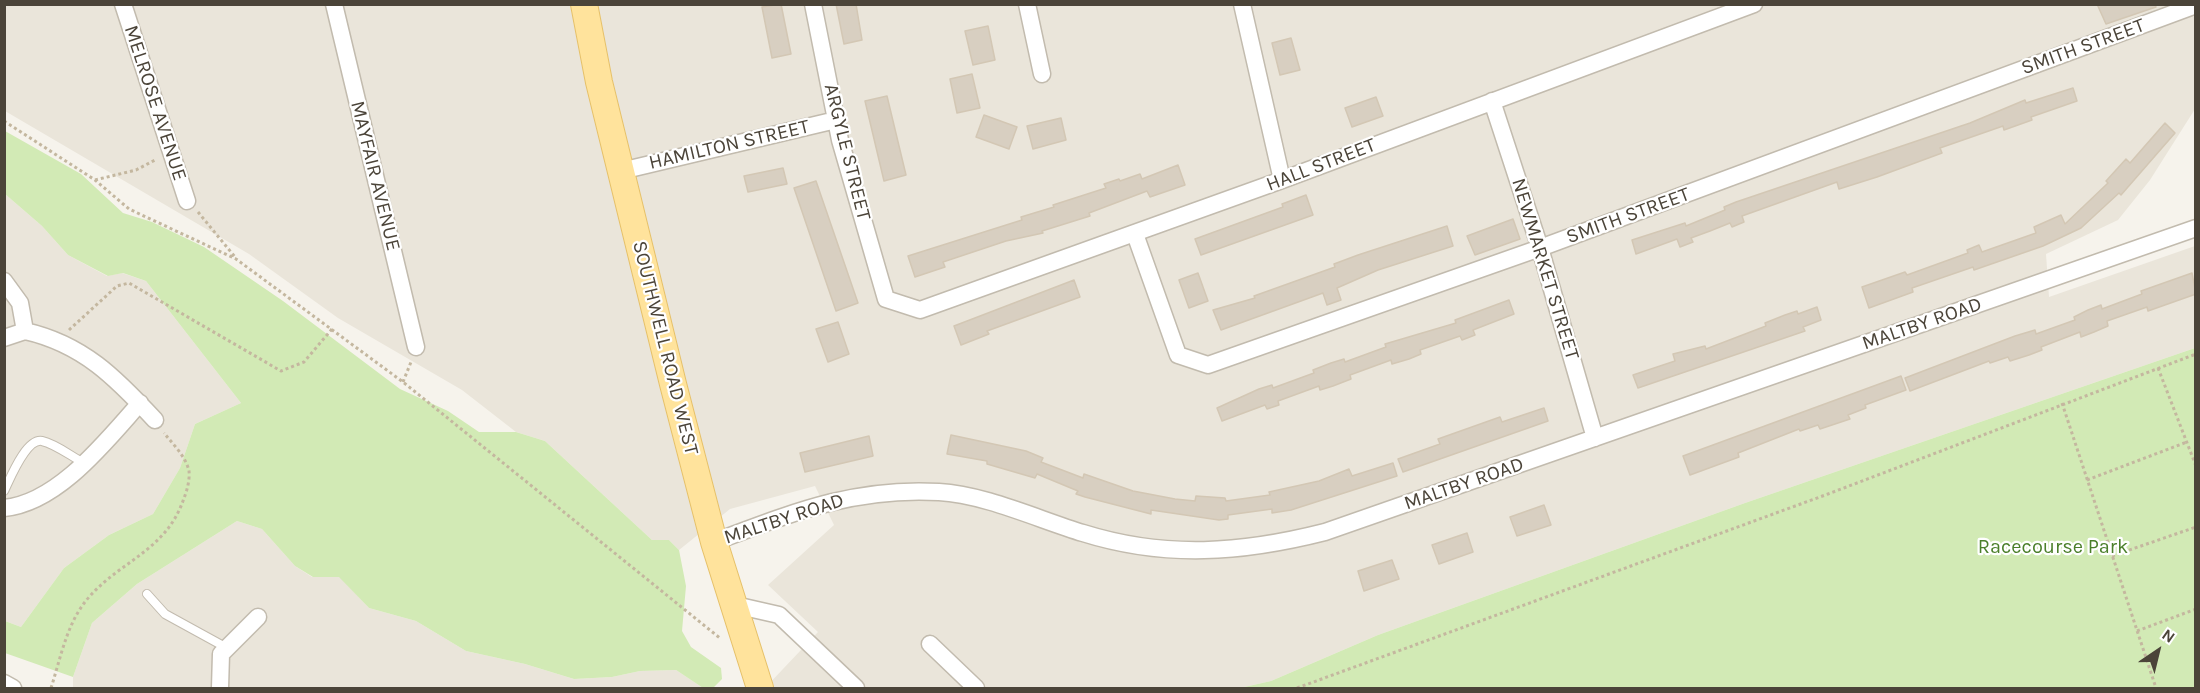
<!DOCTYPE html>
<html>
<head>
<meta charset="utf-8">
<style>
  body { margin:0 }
  #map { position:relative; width:2200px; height:693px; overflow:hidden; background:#f6f3ec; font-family:Karla,sans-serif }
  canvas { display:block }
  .frame { position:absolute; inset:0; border:6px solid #4b4439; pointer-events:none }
  .north { position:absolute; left:2128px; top:621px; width:60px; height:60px; -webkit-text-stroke:4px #fff; paint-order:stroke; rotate:35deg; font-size:16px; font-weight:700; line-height:24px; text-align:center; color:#4b4439 }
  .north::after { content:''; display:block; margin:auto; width:21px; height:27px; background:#4b4439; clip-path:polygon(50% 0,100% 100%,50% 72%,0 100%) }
</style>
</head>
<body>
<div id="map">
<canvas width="2200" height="693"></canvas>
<div class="frame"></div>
<div class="north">N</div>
</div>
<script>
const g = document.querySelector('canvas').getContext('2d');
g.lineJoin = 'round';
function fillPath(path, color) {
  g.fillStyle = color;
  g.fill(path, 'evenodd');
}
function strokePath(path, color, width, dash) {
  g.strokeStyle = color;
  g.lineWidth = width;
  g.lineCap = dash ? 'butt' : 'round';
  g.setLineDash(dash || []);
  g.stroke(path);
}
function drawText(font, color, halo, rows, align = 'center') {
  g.font = font + ' Karla,sans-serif';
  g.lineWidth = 4.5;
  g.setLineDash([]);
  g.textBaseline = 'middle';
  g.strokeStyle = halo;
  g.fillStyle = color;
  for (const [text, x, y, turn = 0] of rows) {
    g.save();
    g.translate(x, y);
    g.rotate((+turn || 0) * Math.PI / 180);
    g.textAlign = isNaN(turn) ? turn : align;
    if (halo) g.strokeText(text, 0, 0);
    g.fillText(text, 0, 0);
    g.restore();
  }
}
const residential = new Path2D(`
  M 5,5 L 2168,5 L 2195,17 L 2195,109 L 2150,180 L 2118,220 L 2046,254 L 2049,297 L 2195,246 L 2195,348 L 1745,503 L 1378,635 L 1271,681 L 1240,688 L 765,688 L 818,632 L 768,585 L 834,525 L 815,486 L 730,509 L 679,550 L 669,540 L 652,540 L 545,441 L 516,432 L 462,390 L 338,318 L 249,254 L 5,111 Z
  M 5,194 L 42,226 L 68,255 L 107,276 L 122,273 L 146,281 L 241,403 L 195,424 L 180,468 L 153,514 L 109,535 L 64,568 L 21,627 L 5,621 Z
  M 237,521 L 262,529 L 295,566 L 312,577 L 340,577 L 369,608 L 416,621 L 466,651 L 525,664 L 574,679 L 612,677 L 640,671 L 676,670 L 703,688 L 73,688 L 73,677 L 92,623 L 137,584 Z`);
const green = new Path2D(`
  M 5,131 L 81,174 L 123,213 L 152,222 L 204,247 L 283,301 L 400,389 L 448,411 L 479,432 L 516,432 L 545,441 L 652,540 L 669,540 L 679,550 L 686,586 L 682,631 L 691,647 L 721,668 L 722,679 L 713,688 L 703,688 L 676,670 L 640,671 L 612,677 L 574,679 L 525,664 L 466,651 L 416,621 L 369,608 L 339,577 L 313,577 L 295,566 L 262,529 L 237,521 L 137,584 L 92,623 L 73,677 L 5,653 L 5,621 L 21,627 L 64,568 L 109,535 L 153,514 L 180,468 L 195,424 L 241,403 L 146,281 L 123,273 L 108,276 L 68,255 L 42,226 L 5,194 Z
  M 2195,348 L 2195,688 L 1240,688 L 1271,681 L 1378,635 L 1745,503 Z`);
const building = new Path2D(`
  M 781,4 L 791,54 L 772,58 L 762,7 Z
  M 836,4 L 856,4 L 862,40 L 844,44 Z
  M 2097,4 L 2155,4 L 2156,7 L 2106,24 Z
  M 988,26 L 995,60 L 973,65 L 965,31 Z
  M 1291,38 L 1300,70 L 1280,75 L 1272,43 Z
  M 972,74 L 980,108 L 957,113 L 950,79 Z
  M 2073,88 L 2077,101 L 2031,117 L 2032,120 L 2004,130 L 2003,126 L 1940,148 L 1942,153 L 1877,177 L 1839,189 L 1837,182 L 1742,216 L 1744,222 L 1732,227 L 1730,223 L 1710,231 L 1691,238 L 1693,242 L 1680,247 L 1677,239 L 1636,254 L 1632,240 L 1685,223 L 1686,226 L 1725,210 L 1724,207 L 1736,202 L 1970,123 L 2025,100 L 2026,103 Z
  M 887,96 L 906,175 L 884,181 L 865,101 Z
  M 1376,97 L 1383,116 L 1352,127 L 1345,108 Z
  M 984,115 L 1017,127 L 1009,149 L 976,137 Z
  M 1061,118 L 1066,140 L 1033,149 L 1027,126 Z
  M 2165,123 L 2175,133 L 2121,195 L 2119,193 L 2081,228 L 2043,246 L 1974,270 L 1973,267 L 1912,288 L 1913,292 L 1869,308 L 1862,287 L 1905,272 L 1907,275 L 1968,253 L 1967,250 L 1979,245 L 1982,252 L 2036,233 L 2034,227 L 2061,215 L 2065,224 L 2108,183 L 2106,181 L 2126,159 L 2130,163 Z
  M 1178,165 L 1185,185 L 1150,197 L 1147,191 L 1089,213 L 1090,216 L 1042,231 L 1043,233 L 1006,241 L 943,262 L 945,267 L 915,277 L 908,256 L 1022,220 L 1021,217 L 1054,207 L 1053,205 L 1106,188 L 1104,184 L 1119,179 L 1120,181 L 1140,174 L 1142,179 Z
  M 783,168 L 787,184 L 748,192 L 744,176 Z
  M 816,181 L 858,303 L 836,311 L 794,188 Z
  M 1306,195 L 1313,215 L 1201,255 L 1195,239 L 1283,207 L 1282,204 Z
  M 1513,219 L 1520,239 L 1475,255 L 1467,236 Z
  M 1447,226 L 1453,246 L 1378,270 L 1337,288 L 1341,300 L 1327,305 L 1323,293 L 1221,330 L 1213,310 L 1255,298 L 1254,296 L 1335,267 L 1334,264 L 1358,255 Z
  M 1198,273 L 1208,301 L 1189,308 L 1179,280 Z
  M 2192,273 L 2196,294 L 2148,311 L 2147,307 L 2107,321 L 2108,326 L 2094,332 L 2081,337 L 2080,332 L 2041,347 L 2042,350 L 2029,355 L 2010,361 L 2008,357 L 1990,363 L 1989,361 L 1910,391 L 1905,378 L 2015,336 L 2035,330 L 2036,334 L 2075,320 L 2074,317 L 2088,310 L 2101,305 L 2102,309 L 2142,294 L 2141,291 Z
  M 1074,280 L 1080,297 L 987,331 L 989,334 L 961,345 L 954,326 Z
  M 1509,300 L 1514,314 L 1473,330 L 1475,335 L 1462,340 L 1460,336 L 1420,350 L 1421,354 L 1409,359 L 1392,364 L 1391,360 L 1350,375 L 1351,379 L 1333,386 L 1320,390 L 1319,386 L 1278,401 L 1279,405 L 1267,409 L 1265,405 L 1222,421 L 1217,408 L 1259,389 L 1272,385 L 1273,388 L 1314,373 L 1313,370 L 1331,363 L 1344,359 L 1345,362 L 1386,347 L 1385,344 L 1456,323 L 1455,320 Z
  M 1817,307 L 1821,320 L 1803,327 L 1805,331 L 1638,388 L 1633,375 L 1675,361 L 1673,354 L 1705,346 L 1706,349 L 1766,326 L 1765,323 L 1785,315 L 1797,311 L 1798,314 Z
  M 838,322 L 849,354 L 828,362 L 816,329 Z
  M 1901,376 L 1906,390 L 1865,405 L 1866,408 L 1848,415 L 1850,419 L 1820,429 L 1818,425 L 1800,431 L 1799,429 L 1738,453 L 1739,457 L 1690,475 L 1683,456 Z
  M 1544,408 L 1548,421 L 1403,472 L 1398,459 L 1440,444 L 1438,439 L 1500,417 L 1502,422 Z
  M 951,435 L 1026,451 L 1043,458 L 1041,462 L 1083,478 L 1084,474 L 1133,491 L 1175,499 L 1195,501 L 1196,496 L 1225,498 L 1226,501 L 1270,495 L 1269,492 L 1319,481 L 1349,469 L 1352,476 L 1393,463 L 1397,476 L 1291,510 L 1272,513 L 1272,509 L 1228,515 L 1228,519 L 1219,520 L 1151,510 L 1151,514 L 1085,497 L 1076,494 L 1078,491 L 1037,474 L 1035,478 L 987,464 L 987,461 L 947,454 Z
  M 869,436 L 873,456 L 805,472 L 800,453 Z
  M 1544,505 L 1551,525 L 1517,536 L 1510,517 Z
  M 1467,533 L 1473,552 L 1439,564 L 1432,545 Z
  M 1392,560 L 1399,579 L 1364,591 L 1358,571 Z`);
const path = new Path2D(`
  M 4,121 L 95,180 L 129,209 L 236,259 L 403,382 L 721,639
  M 95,180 L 136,170 L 155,160
  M 198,212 L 235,257
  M 69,330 L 117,286 L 129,283 L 281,371 L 304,362 L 332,329
  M 2158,368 L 2196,466
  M 403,382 L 411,362
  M 2062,403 L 2156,688
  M 2087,480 L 2187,442
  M 2112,556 L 2196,527
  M 2137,631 L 2196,609
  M 51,688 C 61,657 67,621 90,596 C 122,560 167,550 184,498 C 187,491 190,479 189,471 C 186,457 173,444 164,433
  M 1297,688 L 1828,494 L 2196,354`);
const service = new Path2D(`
  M 4,491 C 10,479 26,438 42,441 C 56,444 72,457 84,463
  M 147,594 L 165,614 L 227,648`);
const minor = new Path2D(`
  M 123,4 L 187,201
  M 334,4 L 416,347
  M 813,4 L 840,140 L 886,299 L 920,310 L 1282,180 L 1754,4
  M 1027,4 L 1042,74
  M 1242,4 L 1282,180
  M 1492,101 L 1540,248 L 1595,438
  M 621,171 L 836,120
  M 1135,234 L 1178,355 L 1208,365 L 1540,248 L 2196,5
  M 4,281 L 20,303 L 25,331
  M 25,331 C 83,344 116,378 155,420
  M 4,338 L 25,331
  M 4,508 C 58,503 106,441 140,403
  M 714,542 C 792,513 854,487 939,492 C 983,494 1040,520 1083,533 C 1166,559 1242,553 1325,532 L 2196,228
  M 735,605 L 779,615 L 856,688
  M 930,644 L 976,688
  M 4,683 L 13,688
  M 220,688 L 221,654 L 258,617`);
const primary = new Path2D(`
  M 584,4 L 599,82 L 673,384 L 714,542 L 760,688`);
const streetNames = [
  ["SMITH STREET",2083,47,-20],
  ["MELROSE AVENUE",155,103,72],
  ["HAMILTON STREET",729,145,-13],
  ["ARGYLE STREET",847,152,76],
  ["HALL STREET",1321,165,-21],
  ["MAYFAIR AVENUE",375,176,76],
  ["SMITH STREET",1628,216,-20],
  ["NEWMARKET STREET",1545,269,73],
  ["MALTBY ROAD",1922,324,-19],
  ["SOUTHWELL ROAD WEST",665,348,76],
  ["MALTBY ROAD",1464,484,-19],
  ["MALTBY ROAD",784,519,-18]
];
const parkNames = [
  ["Racecourse Park",2053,547]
];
fillPath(residential, '#eae5da');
fillPath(green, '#d2eab5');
fillPath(building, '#d8cfc1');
strokePath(building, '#d3c7b4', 1.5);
strokePath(service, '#c2bbae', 10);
strokePath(minor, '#c2bbae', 19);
strokePath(primary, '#e6c16a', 28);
strokePath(path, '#c4b79f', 3, [3, 3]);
strokePath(service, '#fff', 8);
strokePath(minor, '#fff', 16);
strokePath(primary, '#ffe39c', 26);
drawText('20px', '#4b4439', '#fff', streetNames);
drawText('20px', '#4a7f2a', '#fff', parkNames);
</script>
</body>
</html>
